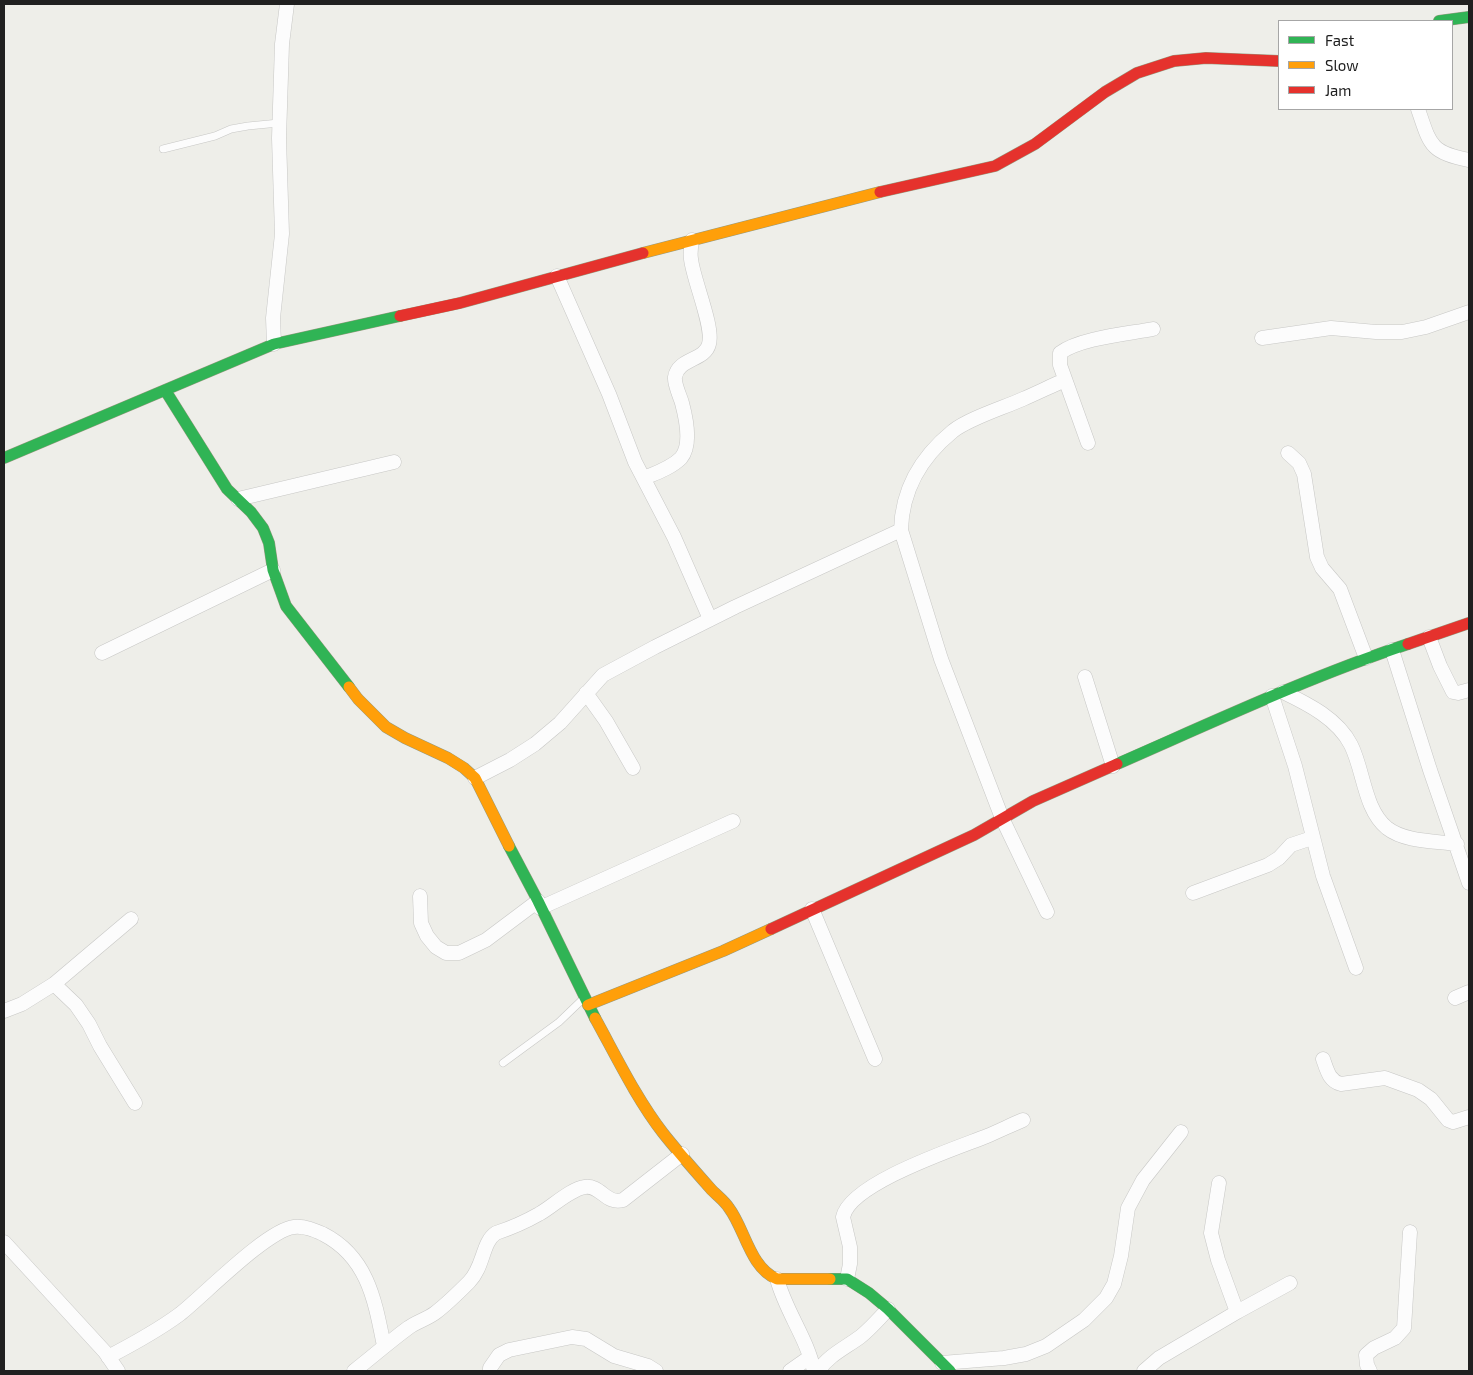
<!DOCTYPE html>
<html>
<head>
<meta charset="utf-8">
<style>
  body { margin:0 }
  #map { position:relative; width:1473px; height:1375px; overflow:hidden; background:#eeeee9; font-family:"Exo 2",sans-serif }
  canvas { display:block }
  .frame { position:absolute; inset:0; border:5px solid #202020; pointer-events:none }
  .legend { position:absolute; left:1278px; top:20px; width:175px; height:90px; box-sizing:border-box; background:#fff; border:1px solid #a6a6a6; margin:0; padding:6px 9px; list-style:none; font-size:15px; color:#202020 }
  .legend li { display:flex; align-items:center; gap:10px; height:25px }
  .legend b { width:25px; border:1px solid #a6a6a6 }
</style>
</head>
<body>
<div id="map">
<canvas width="1473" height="1375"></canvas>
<div class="frame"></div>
<ul class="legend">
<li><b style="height:6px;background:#30b455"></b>Fast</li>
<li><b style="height:6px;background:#ff9f0a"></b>Slow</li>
<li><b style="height:6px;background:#e5322d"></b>Jam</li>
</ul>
</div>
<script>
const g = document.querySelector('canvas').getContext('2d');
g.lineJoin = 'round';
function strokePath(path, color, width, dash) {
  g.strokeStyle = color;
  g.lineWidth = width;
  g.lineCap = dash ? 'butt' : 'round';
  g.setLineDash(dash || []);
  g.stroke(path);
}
const lane = new Path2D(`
  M 163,149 L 215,136 L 231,129 L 248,126 L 279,123
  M 503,1063 L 559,1022 L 584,998`);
const street = new Path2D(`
  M 1418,109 C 1430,144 1430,153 1469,160
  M 557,276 L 609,394 L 635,462 L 674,537 L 710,619
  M 1262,338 L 1331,328 L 1376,332 L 1402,332 L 1426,327 L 1469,312
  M 274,344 L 273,318 L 282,234 L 279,138 L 282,44 L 287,4
  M 1088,443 L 1060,365 L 1060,353 C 1080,338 1127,334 1153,329
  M 1288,453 L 1299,463 L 1304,474 L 1317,557 L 1322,568 L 1340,589 L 1366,658
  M 644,478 C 656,473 671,468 681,458 C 692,445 686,418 682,403 C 680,396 674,384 675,377 C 678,358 705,361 709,344 C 714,327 693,279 691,259 C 690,253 691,246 692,240
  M 238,499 L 394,462
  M 1429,637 L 1440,666 L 1453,692 L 1458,693 L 1469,690
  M 1392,650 L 1430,770 L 1469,883
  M 102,653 L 273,570
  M 1085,677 L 1113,766
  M 1283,692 C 1308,704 1338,719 1351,745 C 1364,771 1364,809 1387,828 C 1405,842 1435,841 1457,844
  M 586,693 L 606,721 L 633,768
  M 1272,696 L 1295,766 L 1323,876 L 1356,968
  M 475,778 L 510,760 L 535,744 L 560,723 L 603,675 L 655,647 L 735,607 L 901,530
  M 1193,893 L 1268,865 L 1279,858 L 1291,845 L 1312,838
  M 420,896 L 421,923 L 427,936 L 436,947 L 446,953 L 459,953 L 486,940 L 538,901
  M 540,908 L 733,821
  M 812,909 L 875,1059
  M 1047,912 L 1002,818 L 941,659 L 901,530 C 902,489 921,457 953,431 C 970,418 1003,408 1023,399 C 1037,393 1051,386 1065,380
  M 54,984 L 76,1005 L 89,1024 L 100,1046 L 135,1103
  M 1455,998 L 1469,992
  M 4,1011 L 22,1004 L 54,984 L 131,919
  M 1323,1059 C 1327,1070 1329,1081 1341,1084 L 1385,1078 L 1418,1090 L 1431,1099 L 1448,1120 L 1453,1122 L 1469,1117
  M 1219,1183 L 1211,1233 L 1218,1260 L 1237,1312
  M 4,1242 L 105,1352 L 118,1371
  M 777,1279 C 786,1312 807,1338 814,1371
  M 847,1279 L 850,1264 L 850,1247 L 843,1217 C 850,1183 957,1148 987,1136 C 999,1131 1011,1125 1023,1120
  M 108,1357 C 133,1344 157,1331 180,1314 C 204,1295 267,1230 294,1227 C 305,1226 314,1230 323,1234 C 368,1257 375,1301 384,1346
  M 942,1363 L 1004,1358 L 1026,1354 L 1046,1346 L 1084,1320 L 1106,1298 L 1114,1284 L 1121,1256 L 1128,1208 L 1143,1180 L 1181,1132
  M 354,1371 C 372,1357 389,1342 408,1328 C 416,1322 427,1319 435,1313 C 447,1304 458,1293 469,1282 C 484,1267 482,1242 496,1233 C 511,1228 525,1222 539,1214 C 552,1207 570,1189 585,1187 C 601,1185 606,1205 623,1200 L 682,1154
  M 490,1371 L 490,1368 L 499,1355 L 509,1350 L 572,1337 L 586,1339 L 614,1356 L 648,1366 L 656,1371
  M 790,1371 L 810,1357
  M 818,1371 C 829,1355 845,1348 860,1337 C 870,1329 879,1319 888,1309
  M 1144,1371 L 1159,1358 L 1237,1312 L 1290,1283
  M 1370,1371 L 1367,1365 L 1366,1355 L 1374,1348 L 1395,1338 L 1404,1328 L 1410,1232`);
const fast = new Path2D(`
  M 1439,21 L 1469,17
  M 165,390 L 227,489 L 251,512 L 263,528 L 269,543 L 273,570 L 286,606 L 349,687
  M 4,458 L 274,344 L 400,316
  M 1117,764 C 1213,722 1309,677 1408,644
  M 509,846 L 538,901 L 595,1018
  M 830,1279 L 847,1279 L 869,1293 L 888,1309 L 950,1371`);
const slow = new Path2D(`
  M 643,253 L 880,192
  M 349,687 L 358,699 L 386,727 L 405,738 L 448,758 L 464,768 L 475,778 L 509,846
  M 588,1005 L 723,951 L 771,929
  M 595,1018 C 616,1056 636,1098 663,1133 C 678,1152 694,1170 710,1188 C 716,1195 724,1200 729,1208 C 745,1229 750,1268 777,1279 L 830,1279`);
const jam = new Path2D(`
  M 880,192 L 995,166 L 1035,144 L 1105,92 L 1137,73 L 1174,61 L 1206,58 L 1279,61
  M 400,316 L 460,303 L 643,253
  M 1408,644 L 1469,623
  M 771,929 L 974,835 L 1033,801 L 1117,764`);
strokePath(lane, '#c7c7c5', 8);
strokePath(street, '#c7c7c5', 15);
strokePath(fast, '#959a7f', 12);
strokePath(slow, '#959a7f', 12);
strokePath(jam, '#959a7f', 12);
strokePath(lane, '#fcfcfc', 7);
strokePath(street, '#fcfcfc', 14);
strokePath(fast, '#30b455', 11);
strokePath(slow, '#ff9f0a', 11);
strokePath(jam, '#e5322d', 11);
</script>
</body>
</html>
